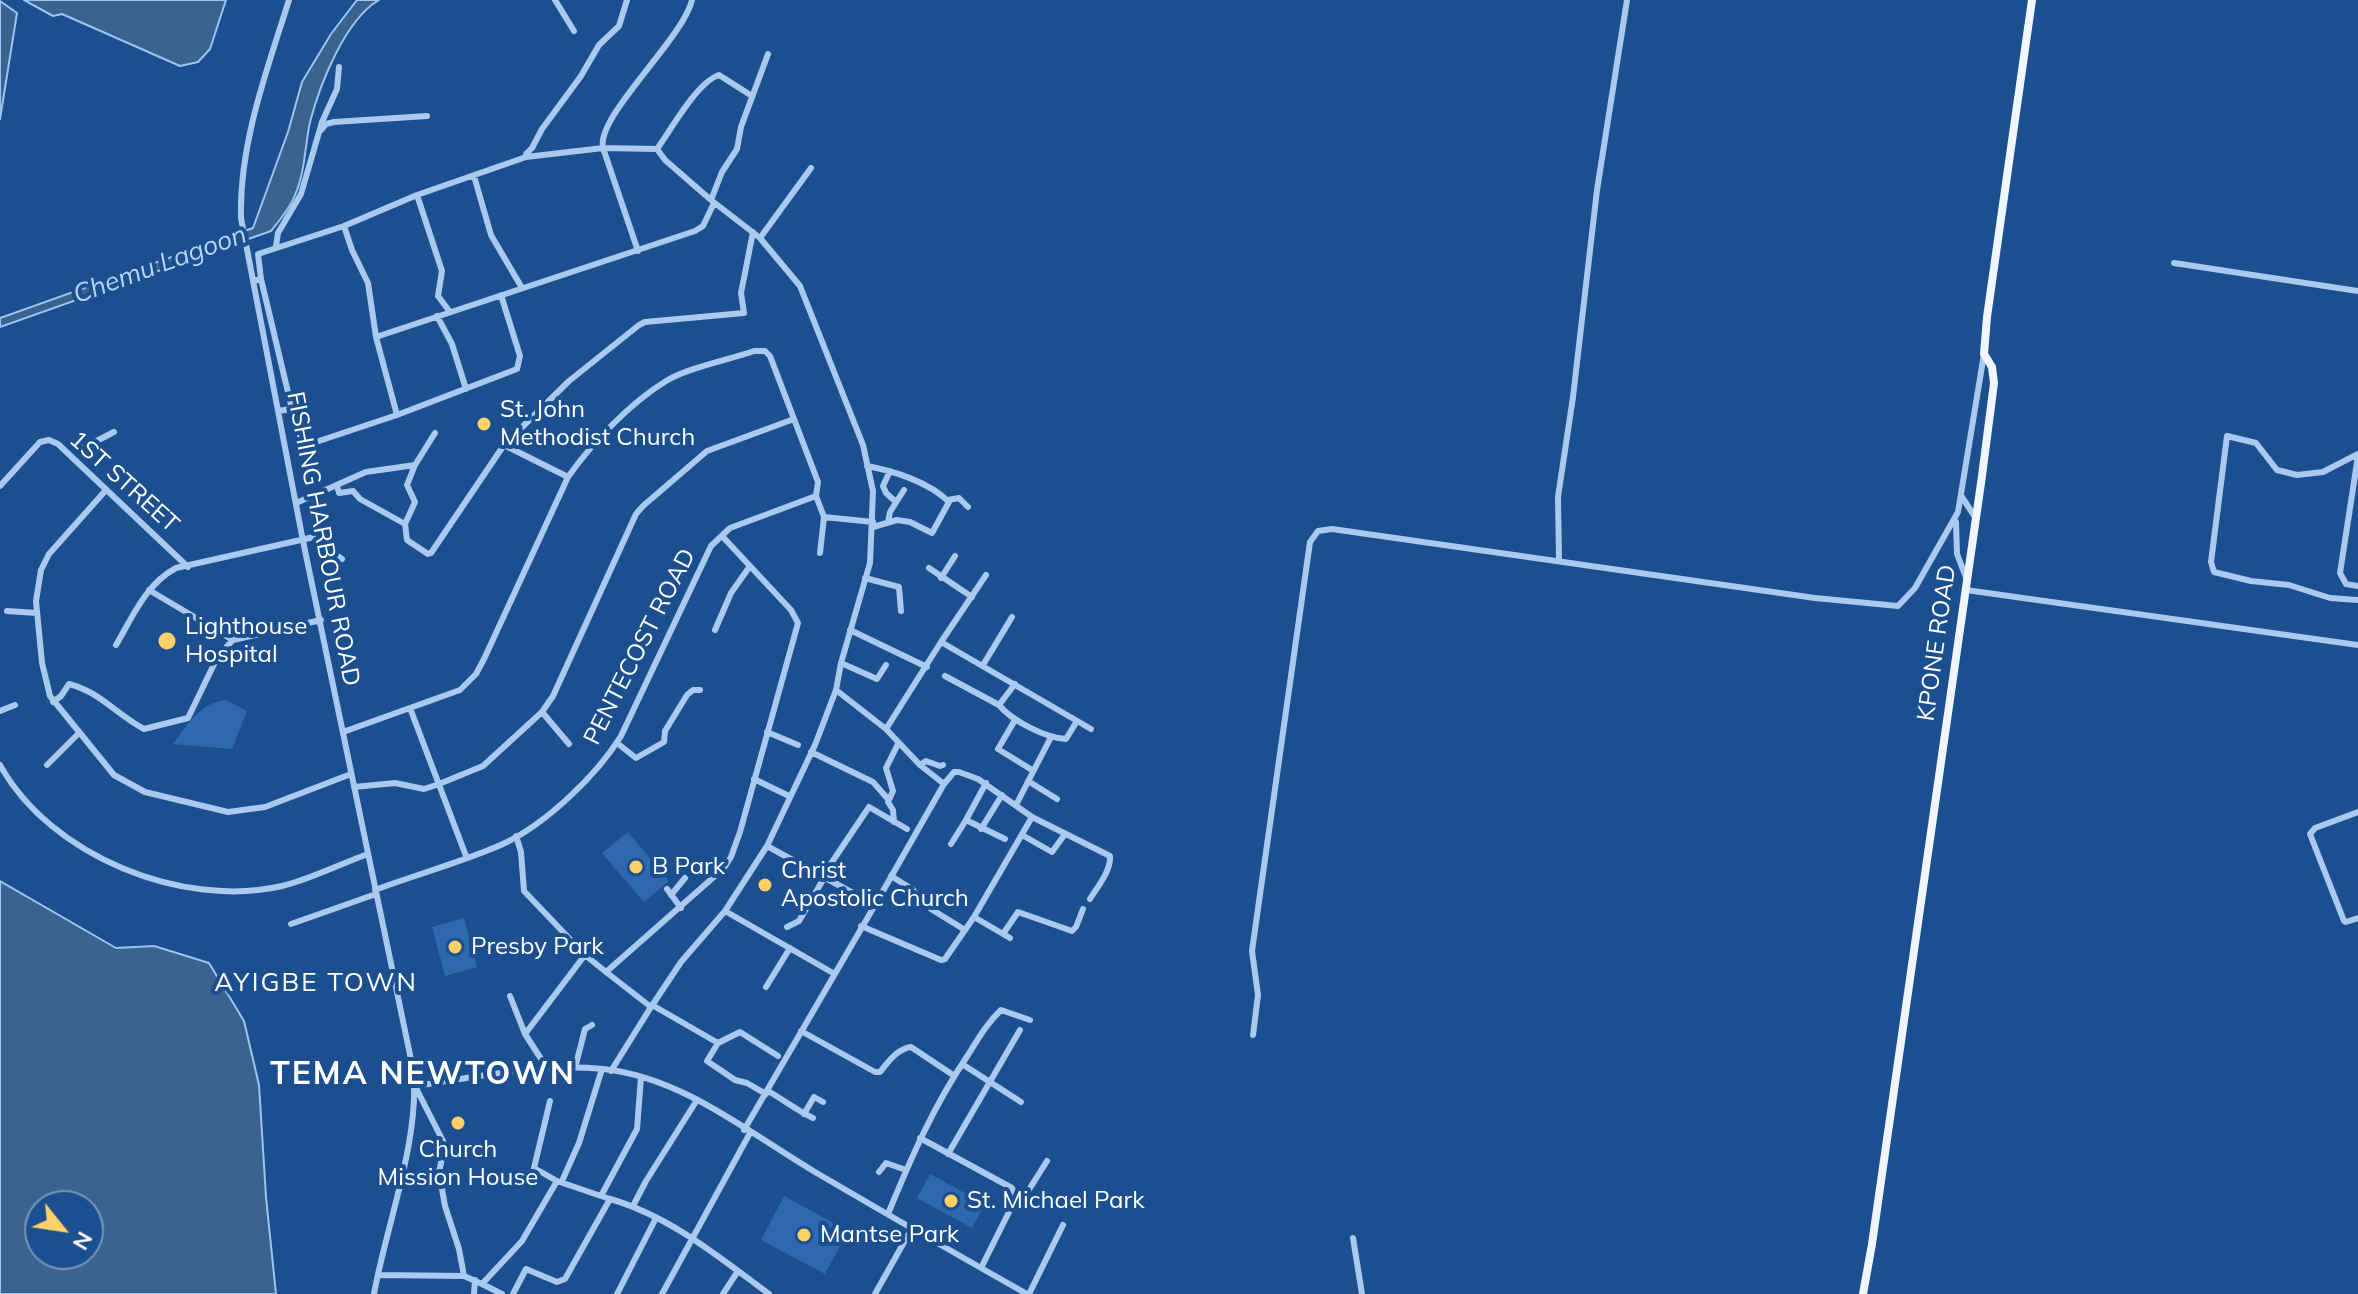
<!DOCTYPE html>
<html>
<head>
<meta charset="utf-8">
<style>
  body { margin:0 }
  #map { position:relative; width:2358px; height:1294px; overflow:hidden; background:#1b4f8f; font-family:Mulish,sans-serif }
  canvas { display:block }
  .north { position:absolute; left:24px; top:1190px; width:80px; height:80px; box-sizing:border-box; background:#1b4f8f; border:2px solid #7695bc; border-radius:50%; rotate:120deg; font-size:22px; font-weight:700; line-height:32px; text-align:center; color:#fff }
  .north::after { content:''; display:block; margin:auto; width:28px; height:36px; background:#ffd166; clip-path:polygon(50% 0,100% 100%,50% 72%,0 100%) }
</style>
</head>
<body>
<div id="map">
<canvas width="2358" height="1294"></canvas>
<div class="north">N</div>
</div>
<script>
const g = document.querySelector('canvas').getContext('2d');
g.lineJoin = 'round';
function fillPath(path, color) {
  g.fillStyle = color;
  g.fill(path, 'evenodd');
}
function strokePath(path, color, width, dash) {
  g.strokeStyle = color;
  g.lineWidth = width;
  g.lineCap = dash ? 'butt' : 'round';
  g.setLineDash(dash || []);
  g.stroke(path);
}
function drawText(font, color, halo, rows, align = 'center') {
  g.font = font + ' Mulish,sans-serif';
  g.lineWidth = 8;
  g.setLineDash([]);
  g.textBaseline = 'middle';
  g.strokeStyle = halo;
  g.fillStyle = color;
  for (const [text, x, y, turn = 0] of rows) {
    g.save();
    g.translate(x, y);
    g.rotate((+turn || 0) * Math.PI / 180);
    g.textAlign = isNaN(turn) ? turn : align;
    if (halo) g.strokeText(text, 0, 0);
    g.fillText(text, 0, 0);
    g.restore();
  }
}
const green = new Path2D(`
  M 226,700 L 247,711 L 232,749 L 173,744 C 188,724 200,703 226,700 Z
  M 628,832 L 669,881 L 644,902 L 602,853 Z
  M 464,918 L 477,967 L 445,976 L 432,927 Z
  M 930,1174 L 985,1204 L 972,1228 L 917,1198 Z
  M 784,1196 L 848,1231 L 825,1274 L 761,1240 Z`);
const water = new Path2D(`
  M 24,0 L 226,0 L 210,49 L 198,62 L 180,66 L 62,14 L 53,16 Z
  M 357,0 L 379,0 C 345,20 320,84 310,122 C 305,145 305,173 295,195 C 290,208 280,220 271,231 L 0,327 L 0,318 L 253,228 L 288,132 L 302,82 L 331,34 Z
  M 0,1 L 17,13 L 0,119 Z
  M 0,881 L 116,948 L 154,946 L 209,963 L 244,1021 L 259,1085 L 266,1197 L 276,1294 L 0,1294 ZM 40,1206 L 88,1206 L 88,1254 L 40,1254 Z`);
const minor = new Path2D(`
  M 289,0 C 267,70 239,144 241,218 L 303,541 L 413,1069 C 421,1137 386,1226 374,1294
  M 555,0 L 574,31
  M 321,130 L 326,124 L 334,122 L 427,116
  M 657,149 C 671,130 697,82 719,75 L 752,96
  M 526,157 L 526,154 L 532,148 L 542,129 L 581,76 L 599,45 L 619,26 L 627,0
  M 474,176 L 491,235 L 522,288
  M 417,195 L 442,271 L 438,296 L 450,312
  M 711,200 L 722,172 L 737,149 L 741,127 L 768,54
  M 344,226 L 352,250 L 368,283 L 376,337 L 695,231 L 703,226 L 714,203
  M 760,238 L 811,168
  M 276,246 L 278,233 L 301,194 L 322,122 L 337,89 L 339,67
  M 638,251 L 603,148 C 596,116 683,39 692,0
  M 2174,263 L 2358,291
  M 261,279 L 292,409
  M 253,281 L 261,279 L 258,254 L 344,226 L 417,195 L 526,157 L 603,148 L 657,149 L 665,160 L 711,200 L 760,238 L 800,286 L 863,445 L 873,491 L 870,563 L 841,663 L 836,690 L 815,745 L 767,846 L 725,911 L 681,962 L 651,1007 L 606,972
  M 437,316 L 452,344 L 466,389
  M 279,411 L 290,409 L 293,411 L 302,443 L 307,445 L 397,415 L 376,337
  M 397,415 L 517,369 L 520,356 L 501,295
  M 504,445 L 569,381 L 639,325 L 645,322 L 744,313 L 741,293 L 753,232
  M 79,450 L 114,432
  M 2358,454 L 2323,472 L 2297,475 L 2277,470 L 2256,443 L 2227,436 L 2211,562 L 2214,572 L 2251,581 L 2289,585 L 2330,598 L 2358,600
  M 2358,456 L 2340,573 L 2346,584 L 2358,586
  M 867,466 C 894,471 929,482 949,502 L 932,533 L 910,522 L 897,520 L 873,527
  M 890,471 L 883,486 L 886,493 L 896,502
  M 0,486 L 40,442 L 49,440 L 58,444 L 188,567
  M 337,486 L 339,493 L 353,491 L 360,499 L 405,524 L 407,540 L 428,554 L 431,553 L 504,445 L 568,477
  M 106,490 L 49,554 L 41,570 L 36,601 L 42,663 L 50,696 L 114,775 L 145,792 L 228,812 L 265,807 L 351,774
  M 314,497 L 326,548 L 342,559
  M 1962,497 L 1975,517
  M 948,500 L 959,498 L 968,507
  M 296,503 L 366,472 L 415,465 L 435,433
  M 824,517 L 873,522
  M 888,522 L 890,512 L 904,490
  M 1956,522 L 1957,554 L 1967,580
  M 405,524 L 415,502 L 407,485 L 415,465
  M 1559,560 L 1558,497 L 1573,397 L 1597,190 L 1627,0
  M 929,568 L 972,597
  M 865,578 L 899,587 L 901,611
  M 941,578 L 955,556
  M 149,590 L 233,640 L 321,620
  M 1966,590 L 2358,645
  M 7,611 L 37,613
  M 715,630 L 731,593 L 750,566
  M 850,630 L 927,667
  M 941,642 L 986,575
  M 116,645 C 133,616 146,584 176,568 L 323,535
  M 841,663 L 877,679 L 886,665
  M 983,665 L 1012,617
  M 945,676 L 999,705 L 1015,684
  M 836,690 L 886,729 L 941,642 L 1091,729
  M 53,702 L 61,696 L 69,684 C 100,692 116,714 144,729 L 188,718 L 218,656 L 233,640
  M 999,705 C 1012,721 1046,738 1066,739 L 1077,721
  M 410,708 L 466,856
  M 0,711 L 15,705
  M 542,712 L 569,744
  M 1015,720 L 998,749 L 1032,770
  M 886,729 L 920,765 L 944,784
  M 343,732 L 460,690 L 476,674 L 484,659 L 568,477 C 592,443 630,403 666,381 C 690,367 728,360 754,351 L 765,351 L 770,356 L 818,482 L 816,496 L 824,517 L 820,553
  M 767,732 L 798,745
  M 617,743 L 636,758 L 664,742 L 665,731 L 687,695 L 693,690 L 700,690
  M 811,752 L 873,782 L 888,799
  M 0,765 C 50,856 183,909 282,886 C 311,879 340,864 368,854
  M 47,765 L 79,733
  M 920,765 L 926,761 L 940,766 L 943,765
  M 754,779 L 789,796
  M 1028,781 L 1057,799
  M 986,783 L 966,820 L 1005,839
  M 354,787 L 395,783 L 424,789 L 439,784 L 483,766 L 542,712 L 553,696 L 636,514 L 643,506 L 707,451 L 794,419
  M 1016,805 L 1051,737
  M 2358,812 L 2315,828 L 2310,834 L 2344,921 L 2346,922 L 2358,918
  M 894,822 L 893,810 L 888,802 L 893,791 L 886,768 L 898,744
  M 981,829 L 1002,795
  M 1022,835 L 1052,852 L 1065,834
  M 516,836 L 521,852 L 524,891 L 585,955 L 606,972 L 724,868 L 731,857 L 740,832 L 798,623 L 791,610 L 722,536
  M 951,844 L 966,820
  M 891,876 L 912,889 L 931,909 L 965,930
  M 822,877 L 869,807 L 907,829
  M 667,889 L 681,908
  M 375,890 C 415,875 465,861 503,844 C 546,824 597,775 621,736 L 711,546 L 730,528 L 816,496
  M 671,895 L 685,878
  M 875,905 L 944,784 L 954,772 L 959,772 L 978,779 L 1032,817 L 1110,856 C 1111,871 1098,886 1090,899
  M 725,911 L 833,973
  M 974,917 L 1010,938
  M 291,924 L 376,894
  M 861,926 L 941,960 L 945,959 L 974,917 L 1032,817
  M 787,927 L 799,921 L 824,878
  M 1003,934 L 1018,912 L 1072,931 L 1076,927 L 1083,909
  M 766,987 L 790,948
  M 510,996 L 525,1034 L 547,1068
  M 652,1005 L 718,1043 L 707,1061 L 735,1080 L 747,1083 L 766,1094
  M 801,1031 L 875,1072 L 880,1072 C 888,1062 897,1049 911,1047 L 953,1075
  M 525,1034 L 585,955
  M 1253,1035 L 1258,995 L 1252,951 L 1310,542 L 1318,531 L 1332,529 L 1815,598 L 1898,606 L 1915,588 L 1958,512 L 1984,354
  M 718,1043 L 740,1032 L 778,1056
  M 962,1064 L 1021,1102
  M 575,1068 L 585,1029 L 592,1025
  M 611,1071 L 651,1007
  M 415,1086 C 476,1077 540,1063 603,1069 C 682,1077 749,1133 815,1172 C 885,1213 956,1254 1027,1294
  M 415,1086 L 445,1145 L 439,1172 L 445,1206 L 459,1249 L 464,1276
  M 768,1091 C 784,1100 796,1110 813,1118
  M 550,1101 L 534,1168 L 557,1181 L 601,1196
  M 804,1114 L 814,1097 L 823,1102
  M 744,1130 L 875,905 L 767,846
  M 920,1138 L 1012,1188 L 1016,1198
  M 948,1154 L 1020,1030
  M 879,1172 L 886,1163 L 906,1170
  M 562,1181 L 579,1143 L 602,1069
  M 1016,1198 L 1025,1196 L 1047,1161
  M 610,1199 C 670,1216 720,1258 769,1294
  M 633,1206 L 646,1181 L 697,1100
  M 888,1214 C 911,1158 934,1105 968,1055 C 978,1039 987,1023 1001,1010 L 1030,1020
  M 1353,1238 L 1362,1294
  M 981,1268 L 1016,1198
  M 378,1275 L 464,1276 L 482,1284 L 522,1241 L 557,1181
  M 482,1284 L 502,1294
  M 474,1294 L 475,1280
  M 513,1294 L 526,1269 L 557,1282 L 565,1279 L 610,1199 L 601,1196 L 637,1129 L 641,1077
  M 617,1294 L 656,1218
  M 662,1294 L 750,1133
  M 723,1294 L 738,1271
  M 875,1294 L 912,1228
  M 1029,1294 L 1063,1225`);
const major = new Path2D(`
  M 1863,1294 L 1872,1244 L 1982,476 L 1994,383 L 1992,367 L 1984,354 L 1987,317 L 2032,0`);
const markers = [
  [484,424,8,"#ffd166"],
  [167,641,10,"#ffd166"],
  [636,867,8,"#ffd166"],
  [765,885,8,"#ffd166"],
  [455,947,8,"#ffd166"],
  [458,1123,8,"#ffd166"],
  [951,1201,8,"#ffd166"],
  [804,1235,8,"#ffd166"]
];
const poiNames = [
  ["St. John",500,410],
  ["Methodist Church",500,438],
  ["Lighthouse",185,627],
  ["Hospital",185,655],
  ["B Park",652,867],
  ["Christ",781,871],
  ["Apostolic Church",781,899],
  ["Presby Park",471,947],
  ["Church",458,1150,"center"],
  ["Mission House",458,1178,"center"],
  ["St. Michael Park",967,1201],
  ["Mantse Park",820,1235]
];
const streetNames = [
  ["1ST STREET",124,482,42],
  ["FISHING HARBOUR ROAD",323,539,79],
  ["KPONE ROAD",1937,643,-82],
  ["PENTECOST ROAD",640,647,-63]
];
const waterNames = [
  ["Chemu Lagoon",160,265,-20]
];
const neighbourhoodNames = [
  ["AYIGBE TOWN",316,983]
];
const districtNames = [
  ["TEMA NEWTOWN",423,1074]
];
fillPath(green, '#2e69ad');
fillPath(water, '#3c6290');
strokePath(water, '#9cc4f0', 2);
strokePath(minor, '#a9c9ee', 6);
strokePath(major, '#f0f6ff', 8);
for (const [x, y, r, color] of markers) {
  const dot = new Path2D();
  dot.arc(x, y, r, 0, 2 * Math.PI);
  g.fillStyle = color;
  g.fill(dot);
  strokePath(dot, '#1b4f8f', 3);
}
drawText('24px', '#fff', '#1b4f8f', poiNames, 'left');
drawText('24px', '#fff', '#1b4f8f', streetNames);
drawText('italic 26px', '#b5d3f5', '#1b4f8f', waterNames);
g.letterSpacing = '2px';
drawText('26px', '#fff', '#1b4f8f', neighbourhoodNames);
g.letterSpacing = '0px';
g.letterSpacing = '2px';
drawText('bold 32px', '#fff', '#1b4f8f', districtNames);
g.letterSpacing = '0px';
</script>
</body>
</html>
